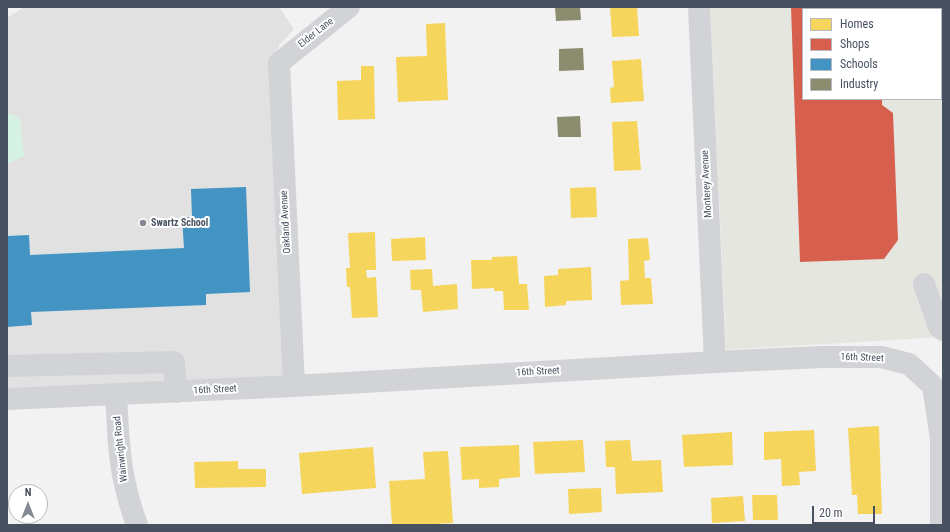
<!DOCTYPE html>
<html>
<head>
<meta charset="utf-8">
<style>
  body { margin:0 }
  #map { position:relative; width:950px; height:532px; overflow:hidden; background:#f3f2f2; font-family:"Roboto Condensed",sans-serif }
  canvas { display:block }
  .frame { position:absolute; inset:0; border:8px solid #485160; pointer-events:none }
  .legend { position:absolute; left:802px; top:8px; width:140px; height:92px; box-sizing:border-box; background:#fff; border:1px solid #b6b9bf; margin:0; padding:5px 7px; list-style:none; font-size:12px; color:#485160 }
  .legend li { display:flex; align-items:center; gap:8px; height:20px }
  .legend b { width:20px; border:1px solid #b6b9bf }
  .north { position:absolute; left:8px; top:484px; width:40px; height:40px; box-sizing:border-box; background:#fff; border:1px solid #b6b9bf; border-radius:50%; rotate:0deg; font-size:11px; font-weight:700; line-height:16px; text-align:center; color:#485160 }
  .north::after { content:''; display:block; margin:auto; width:14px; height:18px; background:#848993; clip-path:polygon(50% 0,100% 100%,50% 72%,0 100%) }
  .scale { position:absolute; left:812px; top:506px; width:63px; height:18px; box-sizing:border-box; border:2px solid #485160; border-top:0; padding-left:5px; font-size:12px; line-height:14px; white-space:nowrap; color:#485160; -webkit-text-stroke:3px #fff; paint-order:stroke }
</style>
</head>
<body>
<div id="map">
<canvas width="950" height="532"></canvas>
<div class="frame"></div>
<ul class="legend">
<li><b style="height:11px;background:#f6d55c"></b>Homes</li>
<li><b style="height:11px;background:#d6604d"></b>Shops</li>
<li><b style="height:11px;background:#4393c3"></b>Schools</li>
<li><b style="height:11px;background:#8c8c6e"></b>Industry</li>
</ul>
<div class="north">N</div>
<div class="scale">20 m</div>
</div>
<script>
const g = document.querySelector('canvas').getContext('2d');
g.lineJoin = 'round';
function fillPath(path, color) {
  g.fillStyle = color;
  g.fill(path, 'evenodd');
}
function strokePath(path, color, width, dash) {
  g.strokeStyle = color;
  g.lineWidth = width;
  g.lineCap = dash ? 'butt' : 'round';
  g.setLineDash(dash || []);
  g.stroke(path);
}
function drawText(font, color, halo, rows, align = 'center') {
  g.font = font + ' "Roboto Condensed",sans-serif';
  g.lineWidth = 4;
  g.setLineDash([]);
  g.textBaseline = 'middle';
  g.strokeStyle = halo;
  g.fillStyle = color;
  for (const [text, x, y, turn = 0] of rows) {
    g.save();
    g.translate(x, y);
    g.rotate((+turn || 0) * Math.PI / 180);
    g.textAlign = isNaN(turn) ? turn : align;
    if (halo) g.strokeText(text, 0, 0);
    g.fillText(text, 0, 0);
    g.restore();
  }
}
const commercial = new Path2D(`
  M 710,7 L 943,7 L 943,337 L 726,350 ZM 803,9 L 941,9 L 941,99 L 803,99 Z`);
const education = new Path2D(`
  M 24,7 L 279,7 L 294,29 L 279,45 L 270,69 L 287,376 L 7,388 L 7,18 Z`);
const green = new Path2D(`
  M 7,113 L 20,118 L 24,156 L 7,164 Z`);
const homes = new Path2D(`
  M 610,7 L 637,7 L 639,36 L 612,37 Z
  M 445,23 L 448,100 L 398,102 L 396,57 L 427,56 L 426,24 Z
  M 641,59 L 644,101 L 611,103 L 610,88 L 614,87 L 612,61 Z
  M 361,66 L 374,66 L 375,119 L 338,120 L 337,81 L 361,80 Z
  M 637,121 L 641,170 L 614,171 L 612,122 Z
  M 596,187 L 597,217 L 571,218 L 570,188 Z
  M 375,232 L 376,270 L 366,270 L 367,278 L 376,277 L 378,317 L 352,318 L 350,287 L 347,287 L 346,268 L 350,268 L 348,233 Z
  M 425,237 L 426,260 L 392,261 L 391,239 Z
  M 648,238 L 650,260 L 644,261 L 645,278 L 651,278 L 653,304 L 621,305 L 620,281 L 629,280 L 628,239 Z
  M 517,256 L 519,284 L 527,284 L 529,310 L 504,310 L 503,291 L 494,291 L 494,288 L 472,289 L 471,260 L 492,260 L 492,257 Z
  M 591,267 L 592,300 L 566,301 L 566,305 L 545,307 L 544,276 L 558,275 L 558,269 Z
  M 432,269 L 433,286 L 457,284 L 458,309 L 423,312 L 421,290 L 411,290 L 410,270 Z
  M 879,426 L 882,514 L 858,514 L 857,495 L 852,495 L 848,428 Z
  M 814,430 L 816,471 L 799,472 L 800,485 L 782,486 L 781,459 L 764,460 L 764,432 Z
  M 732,432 L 733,465 L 684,467 L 682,435 Z
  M 583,440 L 585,472 L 535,474 L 533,442 Z
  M 630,440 L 632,461 L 661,460 L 663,492 L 616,494 L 615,467 L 606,467 L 605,441 Z
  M 519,445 L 520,477 L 499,479 L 499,487 L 479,488 L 479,479 L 462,480 L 460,447 Z
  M 373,447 L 376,488 L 302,494 L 299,453 Z
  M 448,451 L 453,523 L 417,525 L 392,525 L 389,481 L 425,479 L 423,452 Z
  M 238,461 L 238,469 L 266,469 L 266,487 L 195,488 L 194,462 Z
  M 601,488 L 602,512 L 569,514 L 568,489 Z
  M 752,495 L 777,495 L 778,520 L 753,520 Z
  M 743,496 L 745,521 L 712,523 L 711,498 Z`);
const shops = new Path2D(`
  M 791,7 L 868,7 L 868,9 L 803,9 L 803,99 L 882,99 L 882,105 L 893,113 L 898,240 L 884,259 L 800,262 Z`);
const schools = new Path2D(`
  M 246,187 L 250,292 L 206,294 L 206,305 L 31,312 L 32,325 L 7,327 L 7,236 L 29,235 L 30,255 L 184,248 L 182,218 L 192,217 L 191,189 Z`);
const industry = new Path2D(`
  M 555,7 L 580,7 L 581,20 L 556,21 Z
  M 583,48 L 584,70 L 559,71 L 559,49 Z
  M 580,116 L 581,137 L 558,137 L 557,117 Z`);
const minor = new Path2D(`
  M 699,7 L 715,362
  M 924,284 L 939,327 L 943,330
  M 7,366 L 174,362 L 176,392
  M 294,386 L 279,63 L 349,7
  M 116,394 C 118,424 118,455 125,484 C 128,498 132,511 137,525
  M 7,399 L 294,386 L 715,362 L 822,357 L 881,357 L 909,364 L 933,386 L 941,439 L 941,525`);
const markers = [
  [143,223,4,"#848993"]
];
const streetNames = [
  ["Elder Lane",316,33,-38],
  ["Monterey Avenue",707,184,-93],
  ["Oakland Avenue",286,222,-93],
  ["16th Street",862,358,2],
  ["16th Street",538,372,-3],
  ["16th Street",215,390,-3],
  ["Wainwright Road",121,449,-96]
];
const poiNames = [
  ["Swartz School",151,223]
];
fillPath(commercial, '#e6e6e1');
fillPath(education, '#e1e1e2');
fillPath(green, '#d6f2e5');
fillPath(homes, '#f6d55c');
fillPath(shops, '#d6604d');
fillPath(schools, '#4393c3');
fillPath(industry, '#8c8c6e');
strokePath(minor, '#d1d3d6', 22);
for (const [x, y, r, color] of markers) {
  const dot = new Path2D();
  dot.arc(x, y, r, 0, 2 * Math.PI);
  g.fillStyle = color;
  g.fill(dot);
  strokePath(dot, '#fff', 1.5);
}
drawText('10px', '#485160', '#fff', streetNames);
drawText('bold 10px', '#485160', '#fff', poiNames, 'left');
</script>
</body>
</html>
